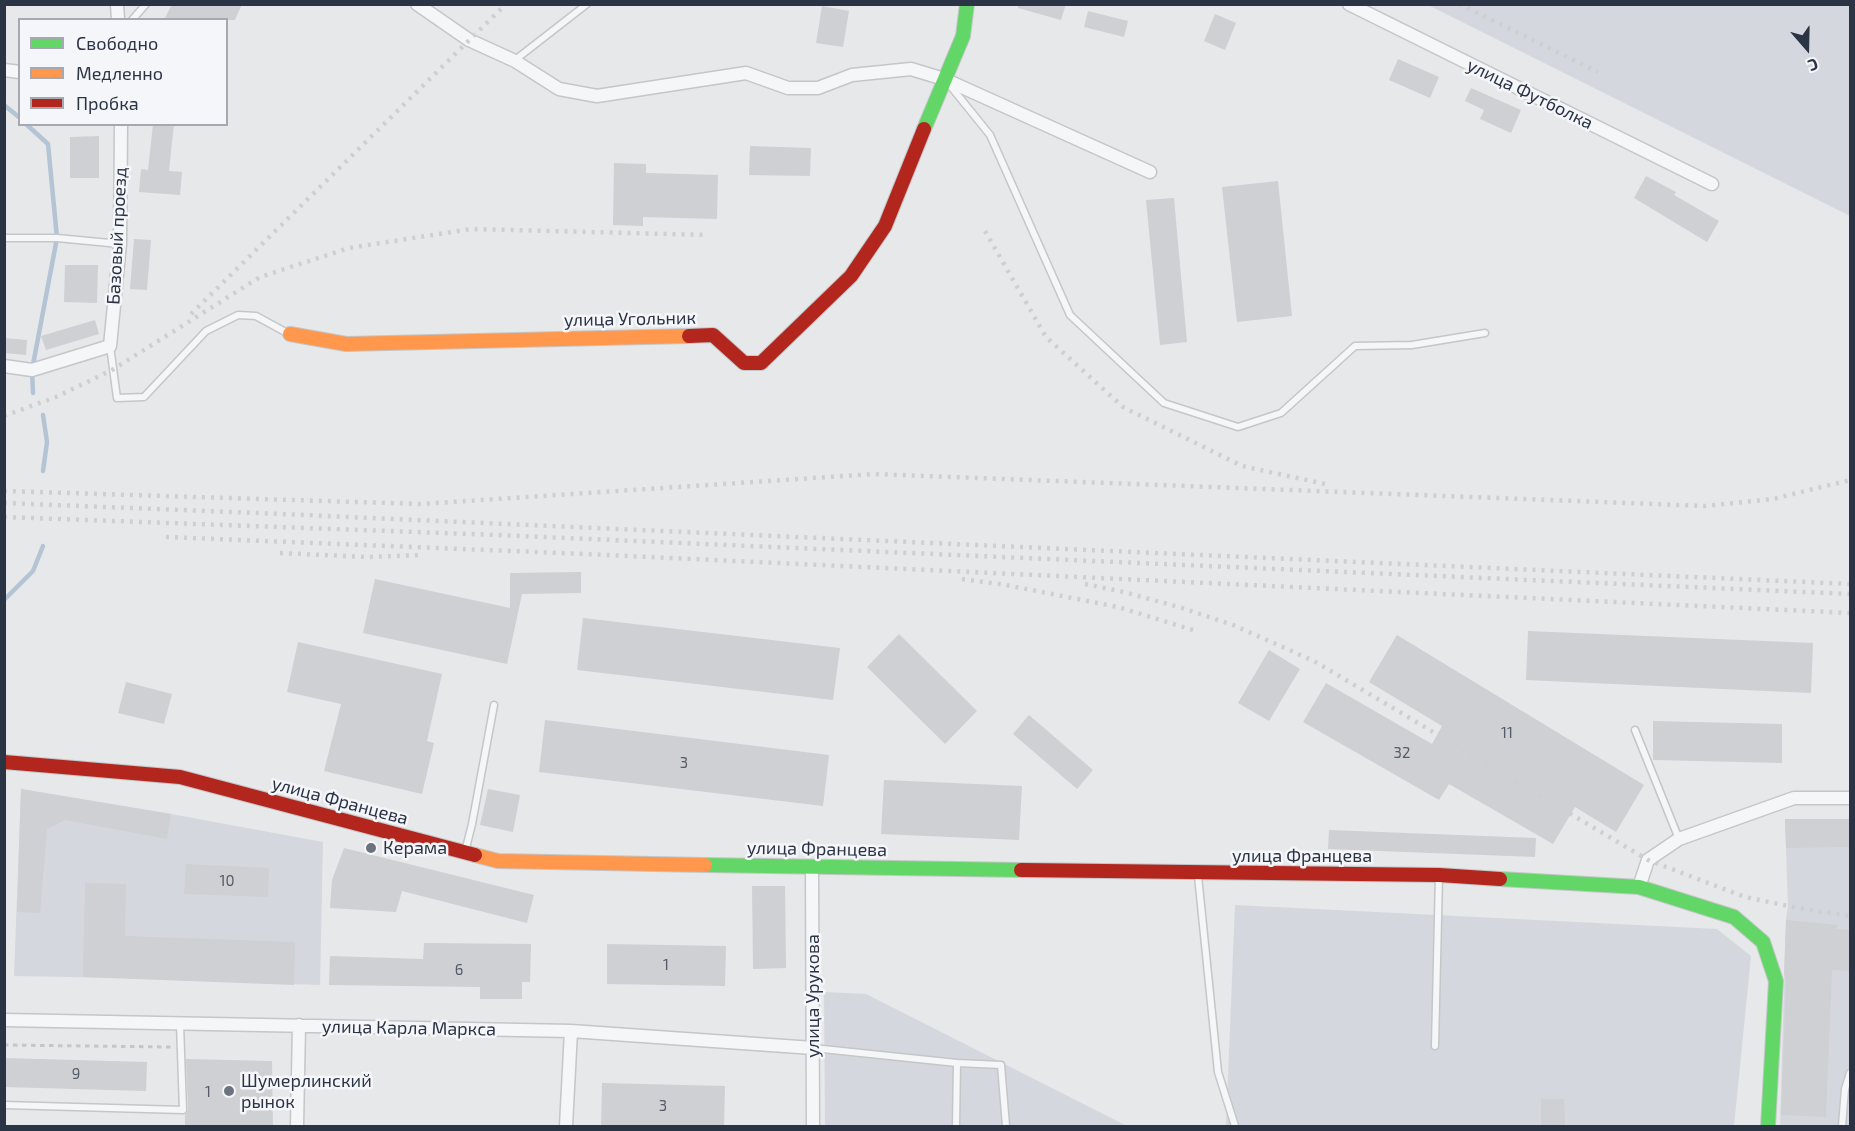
<!DOCTYPE html>
<html>
<head>
<meta charset="utf-8">
<style>
  body { margin:0 }
  #map { position:relative; width:1855px; height:1131px; overflow:hidden; background:#e6e8ea; font-family:"Exo 2",sans-serif }
  canvas { display:block }
  .frame { position:absolute; inset:0; border:6px solid #2b3445; pointer-events:none }
  .legend { position:absolute; left:18px; top:18px; width:210px; height:108px; box-sizing:border-box; background:#f4f6f9; border:2px solid #a4a8b1; margin:0; padding:8px 10px; list-style:none; font-size:18px; color:#2b3445 }
  .legend li { display:flex; align-items:center; gap:12px; height:30px }
  .legend b { width:30px; border:2px solid #a4a8b1 }
  .north { position:absolute; left:1777px; top:18px; width:60px; height:60px; -webkit-text-stroke:4px #f4f6f9; paint-order:stroke; rotate:160deg; font-size:16px; font-weight:700; line-height:24px; text-align:center; color:#2b3445 }
  .north::after { content:''; display:block; margin:auto; width:21px; height:27px; background:#2b3445; clip-path:polygon(50% 0,100% 100%,50% 72%,0 100%) }
</style>
</head>
<body>
<div id="map">
<canvas width="1855" height="1131"></canvas>
<div class="frame"></div>
<ul class="legend">
<li><b style="height:8px;background:#63d668"></b>Свободно</li>
<li><b style="height:8px;background:#ff974d"></b>Медленно</li>
<li><b style="height:8px;background:#b3261e"></b>Пробка</li>
</ul>
<div class="north">С</div>
</div>
<script>
const g = document.querySelector('canvas').getContext('2d');
g.lineJoin = 'round';
function fillPath(path, color) {
  g.fillStyle = color;
  g.fill(path, 'evenodd');
}
function strokePath(path, color, width, dash) {
  g.strokeStyle = color;
  g.lineWidth = width;
  g.lineCap = dash ? 'butt' : 'round';
  g.setLineDash(dash || []);
  g.stroke(path);
}
function drawText(font, color, halo, rows, align = 'center') {
  g.font = font + ' "Exo 2",sans-serif';
  g.lineWidth = 5;
  g.setLineDash([]);
  g.textBaseline = 'middle';
  g.strokeStyle = halo;
  g.fillStyle = color;
  for (const [text, x, y, turn = 0] of rows) {
    g.save();
    g.translate(x, y);
    g.rotate((+turn || 0) * Math.PI / 180);
    g.textAlign = isNaN(turn) ? turn : align;
    if (halo) g.strokeText(text, 0, 0);
    g.fillText(text, 0, 0);
    g.restore();
  }
}
const built = new Path2D(`
  M 1428,5 L 1850,5 L 1850,216 Z
  M 21,789 L 171,814 L 323,842 L 320,985 L 124,978 L 14,976 Z
  M 1785,819 L 1850,819 L 1850,1126 L 1780,1126 L 1786,920 L 1788,905 Z
  M 1235,905 L 1717,929 L 1751,956 L 1734,1126 L 1226,1126 Z
  M 824,992 L 866,994 L 1127,1126 L 825,1126 Z`);
const stream = new Path2D(`
  M 4,105 L 20,118
  M 26,124 L 48,144 L 57,238 L 32,370 L 33,393
  M 43,471 L 47,442 L 43,415
  M 4,600 L 33,571 L 43,546`);
const building = new Path2D(`
  M 172,4 L 242,4 L 235,20 L 164,20 Z
  M 1018,4 L 1066,4 L 1061,20 L 1018,8 Z
  M 822,6 L 849,11 L 843,47 L 816,43 Z
  M 1088,11 L 1128,21 L 1124,37 L 1084,27 Z
  M 1215,14 L 1236,23 L 1225,50 L 1204,41 Z
  M 1398,59 L 1439,77 L 1430,98 L 1389,80 Z
  M 1471,88 L 1521,110 L 1511,133 L 1480,119 L 1484,110 L 1465,101 Z
  M 153,124 L 174,124 L 169,171 L 182,172 L 180,195 L 139,192 L 141,169 L 148,170 Z
  M 99,136 L 99,178 L 70,178 L 70,137 Z
  M 750,146 L 811,148 L 810,176 L 749,175 Z
  M 614,163 L 646,164 L 646,173 L 718,175 L 717,219 L 643,217 L 643,226 L 613,225 Z
  M 1646,176 L 1676,192 L 1674,195 L 1719,221 L 1707,242 L 1634,198 Z
  M 1278,181 L 1292,316 L 1237,322 L 1222,187 Z
  M 1174,198 L 1187,342 L 1160,345 L 1146,200 Z
  M 134,239 L 151,240 L 147,290 L 130,289 Z
  M 65,265 L 98,265 L 97,303 L 64,302 Z
  M 95,320 L 99,334 L 46,350 L 41,336 Z
  M 4,338 L 27,340 L 26,355 L 4,353 Z
  M 581,572 L 581,593 L 522,594 L 507,664 L 363,633 L 375,579 L 510,608 L 510,573 Z
  M 583,618 L 840,648 L 833,700 L 577,670 Z
  M 1528,631 L 1813,643 L 1811,693 L 1526,680 Z
  M 899,634 L 977,711 L 945,744 L 867,667 Z
  M 1397,635 L 1644,785 L 1616,832 L 1575,807 L 1553,844 L 1449,784 L 1439,800 L 1303,722 L 1326,683 L 1432,744 L 1442,726 L 1369,682 Z
  M 298,642 L 442,674 L 427,741 L 434,743 L 422,794 L 324,771 L 341,704 L 287,692 Z
  M 1269,650 L 1300,669 L 1269,721 L 1238,703 Z
  M 126,682 L 172,694 L 164,724 L 118,713 Z
  M 1029,715 L 1093,770 L 1077,789 L 1013,734 Z
  M 545,720 L 829,755 L 823,806 L 539,772 Z
  M 1653,721 L 1782,724 L 1782,763 L 1653,760 Z
  M 884,780 L 1022,786 L 1019,840 L 881,834 Z
  M 21,789 L 171,814 L 167,839 L 65,820 L 47,829 L 40,913 L 17,912 Z
  M 488,789 L 520,795 L 513,832 L 480,825 Z
  M 1785,819 L 1851,819 L 1851,847 L 1786,848 Z
  M 1329,830 L 1536,838 L 1535,857 L 1328,849 Z
  M 344,848 L 534,895 L 527,923 L 402,891 L 396,912 L 330,908 L 332,880 Z
  M 186,864 L 269,868 L 268,897 L 184,894 Z
  M 85,883 L 126,884 L 125,936 L 295,942 L 294,985 L 83,977 Z
  M 752,886 L 785,886 L 786,968 L 753,969 Z
  M 1786,920 L 1837,925 L 1836,929 L 1851,930 L 1851,971 L 1832,970 L 1826,1117 L 1781,1115 L 1786,982 L 1784,973 Z
  M 424,943 L 531,944 L 530,982 L 522,982 L 522,999 L 480,999 L 480,987 L 329,985 L 330,956 L 423,959 Z
  M 607,944 L 726,946 L 725,986 L 607,984 Z
  M 4,1058 L 147,1062 L 146,1091 L 4,1087 Z
  M 186,1059 L 272,1061 L 273,1126 L 185,1126 L 185,1115 L 188,1110 Z
  M 602,1083 L 725,1086 L 724,1126 L 601,1126 Z
  M 1541,1099 L 1564,1099 L 1565,1126 L 1541,1126 Z`);
const path = new Path2D(`
  M 4,1045 L 171,1047`);
const lane = new Path2D(`
  M 132,20 L 146,4
  M 515,60 L 587,4
  M 948,83 L 990,135 L 1070,315 L 1164,403 L 1238,427 L 1281,413 L 1355,346 L 1412,345 L 1485,333
  M 4,238 L 57,238 L 120,244
  M 110,346 L 117,398 L 144,397 L 206,331 L 238,315 L 256,316 L 289,334
  M 1635,730 L 1679,839
  M 465,852 L 472,824 L 494,705
  M 1198,876 L 1218,1072 L 1235,1126
  M 1435,1046 L 1439,875
  M 813,1048 L 957,1063 L 956,1126
  M 957,1063 L 1001,1065 L 1006,1126
  M 4,1105 L 183,1110 L 180,1024
  M 1842,1126 L 1845,1089 L 1850,1073`);
const street = new Path2D(`
  M 117,4 L 118,20
  M 417,4 L 469,40 L 515,61 L 559,89 L 597,96 L 746,73 L 788,88 L 818,88 L 852,75 L 911,69 L 944,79 L 1150,172
  M 1349,4 L 1712,184
  M 4,70 L 20,72
  M 4,366 L 32,370 L 110,346 L 120,244 L 121,124
  M 812,866 L 813,1126
  M 1639,887 L 1648,860 L 1679,839 L 1794,798 L 1850,798
  M 4,1020 L 571,1031 L 813,1048
  M 297,1126 L 299,1025
  M 566,1126 L 571,1031`);
const fast = new Path2D(`
  M 924,129 L 963,36 L 967,4
  M 705,865 L 1021,870
  M 1500,879 L 1639,887 L 1734,917 L 1763,942 L 1776,981 L 1768,1126`);
const slow = new Path2D(`
  M 290,334 L 346,344 L 689,336
  M 475,855 L 498,861 L 705,865`);
const jam = new Path2D(`
  M 689,336 L 713,335 L 744,363 L 761,363 L 851,276 L 885,226 L 924,129
  M 4,762 L 180,777 L 475,855
  M 1021,870 L 1439,875 L 1500,879`);
const rail = new Path2D(`
  M 1459,4 L 1598,72
  M 985,231 L 1046,337 L 1123,407 L 1242,466 L 1325,484
  M 191,314 L 506,4
  M 4,416 L 56,397 L 112,370 L 260,277 L 349,248 L 471,229 L 708,235
  M 4,491 L 421,504 L 874,474 L 1705,506 L 1773,499 L 1850,480
  M 4,503 L 282,514 L 1850,584
  M 4,517 L 498,535 L 1850,594
  M 166,537 L 585,554 L 1850,613
  M 280,553 L 367,557 L 422,555
  M 962,579 L 1006,585 L 1118,607 L 1193,630
  M 1085,584 L 1124,592 L 1182,608 L 1233,625 L 1314,661 L 1648,860 L 1745,897 L 1798,908 L 1850,916`);
const markers = [
  [371,848,6,"#6c737f"],
  [229,1091,6,"#6c737f"]
];
const numberNames = [
  ["11",1507,733],
  ["32",1402,753],
  ["3",684,763],
  ["10",227,881],
  ["1",666,965],
  ["6",459,970],
  ["9",76,1074],
  ["1",208,1092],
  ["3",663,1106]
];
const streetNames = [
  ["улица Футболка",1530,94,26],
  ["Базовый проезд",117,236,-87],
  ["улица Угольник",630,319,-1],
  ["улица Францева",340,801,15],
  ["улица Францева",817,849,1],
  ["улица Францева",1302,856],
  ["улица Урукова",813,996,-90],
  ["улица Карла Маркса",409,1028,1]
];
const poiNames = [
  ["Керама",383,848],
  ["Шумерлинский",241,1081],
  ["рынок",241,1102]
];
fillPath(built, '#d4d7dd');
strokePath(stream, '#b4c4d5', 4.5);
fillPath(building, '#ced0d3');
strokePath(lane, '#c4c6c8', 9);
strokePath(street, '#c4c6c8', 15);
strokePath(fast, '#c4c6c8', 16);
strokePath(slow, '#c4c6c8', 16);
strokePath(jam, '#c4c6c8', 16);
strokePath(path, '#c5c6ca', 3, [4.5, 4.5]);
strokePath(lane, '#f5f6f7', 6);
strokePath(street, '#f5f6f7', 12);
strokePath(fast, '#63d668', 14);
strokePath(slow, '#ff974d', 14);
strokePath(jam, '#b3261e', 14);
strokePath(rail, '#cecfd2', 4.5, [3, 6]);
for (const [x, y, r, color] of markers) {
  const dot = new Path2D();
  dot.arc(x, y, r, 0, 2 * Math.PI);
  g.fillStyle = color;
  g.fill(dot);
  strokePath(dot, '#f4f6f9', 2);
}
drawText('15px', '#545c69', null, numberNames);
drawText('18px', '#2b3445', '#f4f6f9', streetNames);
drawText('18px', '#2b3445', '#f4f6f9', poiNames, 'left');
</script>
</body>
</html>
